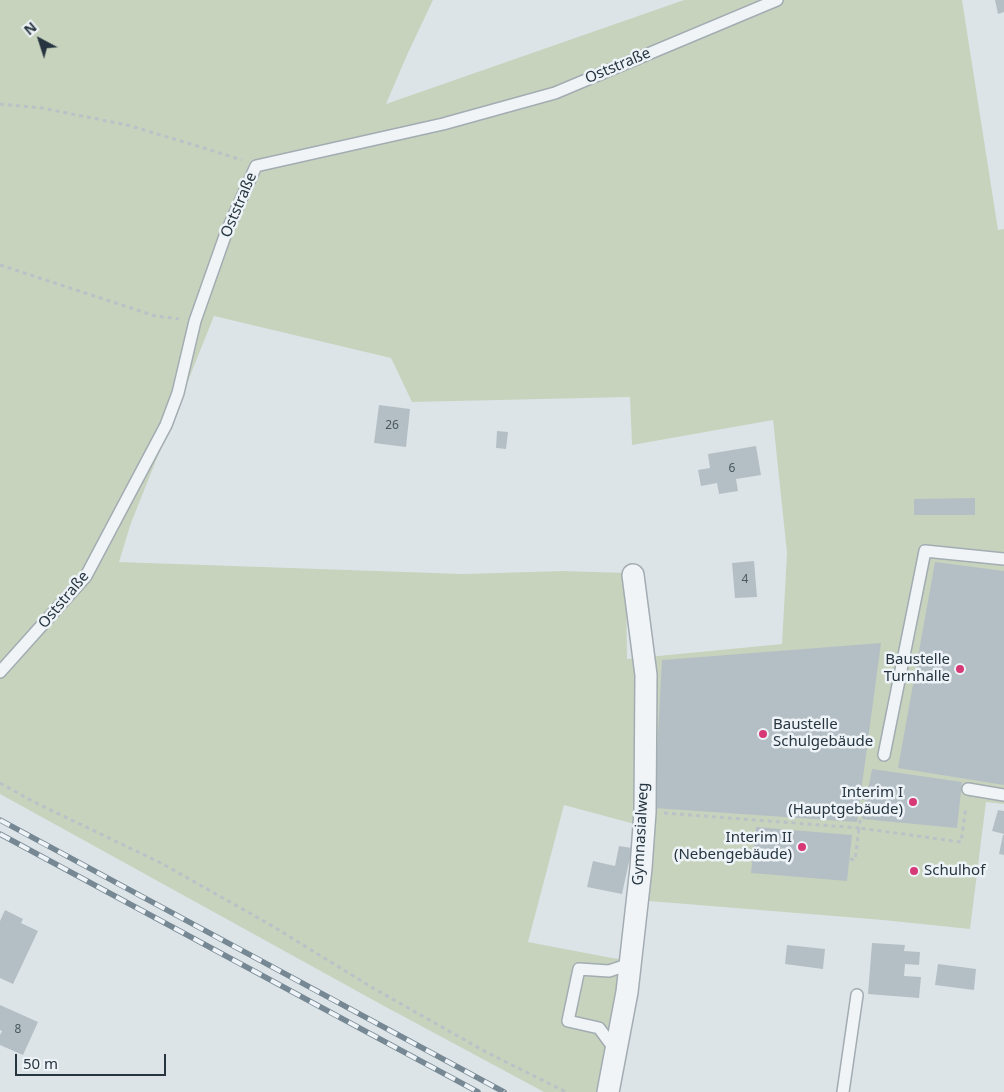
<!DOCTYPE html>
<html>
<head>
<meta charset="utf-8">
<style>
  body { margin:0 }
  #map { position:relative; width:1004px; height:1092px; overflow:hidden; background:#dde4e8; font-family:"Noto Sans",sans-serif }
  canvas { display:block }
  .north { position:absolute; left:15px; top:15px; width:50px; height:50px; -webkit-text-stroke:4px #edf3f6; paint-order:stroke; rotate:320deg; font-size:14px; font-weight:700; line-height:20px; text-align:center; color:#263540 }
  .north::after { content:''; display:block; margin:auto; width:18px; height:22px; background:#263540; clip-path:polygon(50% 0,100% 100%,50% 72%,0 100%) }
  .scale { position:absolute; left:15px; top:1054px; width:151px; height:22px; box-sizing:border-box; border:2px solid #263540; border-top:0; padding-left:6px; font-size:15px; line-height:18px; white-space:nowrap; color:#263540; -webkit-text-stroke:4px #edf3f6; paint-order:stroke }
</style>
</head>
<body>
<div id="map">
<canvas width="1004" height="1092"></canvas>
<div class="north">N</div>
<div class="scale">50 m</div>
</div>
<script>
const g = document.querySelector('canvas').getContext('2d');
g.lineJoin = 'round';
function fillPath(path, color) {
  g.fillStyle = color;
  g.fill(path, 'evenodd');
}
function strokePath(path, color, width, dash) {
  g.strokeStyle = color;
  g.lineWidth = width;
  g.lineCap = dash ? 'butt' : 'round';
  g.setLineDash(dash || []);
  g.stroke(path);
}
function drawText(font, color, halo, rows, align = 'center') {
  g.font = font + ' "Noto Sans",sans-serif';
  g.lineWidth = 5;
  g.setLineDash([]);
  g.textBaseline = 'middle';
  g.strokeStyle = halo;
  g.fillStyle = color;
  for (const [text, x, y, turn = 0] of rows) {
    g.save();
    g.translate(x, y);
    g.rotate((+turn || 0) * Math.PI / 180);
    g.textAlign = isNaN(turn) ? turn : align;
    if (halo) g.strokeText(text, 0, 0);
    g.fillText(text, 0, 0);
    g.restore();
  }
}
const green = new Path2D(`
  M 0,0 L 433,0 L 407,55 L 386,104 L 684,0 L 962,0 L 998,230 L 1004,229 L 1004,804 L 986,802 L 970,929 L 883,920 L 649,901 L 653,829 L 564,805 L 528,942 L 612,958 L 637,961 L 617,1092 L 544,1092 L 384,1006 L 0,794 ZM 214,316 L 391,358 L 412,402 L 630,397 L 632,445 L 773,420 L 787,553 L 782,644 L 627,659 L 626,573 L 563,571 L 463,574 L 119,562 L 131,523 Z`);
const building = new Path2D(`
  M 995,0 L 1004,0 L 1004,12 L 998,14 Z
  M 379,405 L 410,409 L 406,447 L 374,443 Z
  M 497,431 L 508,432 L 506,449 L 496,448 Z
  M 756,446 L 761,475 L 736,479 L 738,491 L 719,494 L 717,483 L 701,486 L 698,470 L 710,468 L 708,454 Z
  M 975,498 L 975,515 L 914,515 L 914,499 Z
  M 754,561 L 757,597 L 735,598 L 732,563 Z
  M 935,562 L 1004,571 L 1004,785 L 898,768 Z
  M 881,643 L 857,822 L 654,808 L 662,660 Z
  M 872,769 L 962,782 L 957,828 L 862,819 Z
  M 998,810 L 1004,811 L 1004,834 L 992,831 Z
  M 756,827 L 852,835 L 847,881 L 751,873 Z
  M 1003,835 L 1004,835 L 1004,855 L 999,854 Z
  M 619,846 L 632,848 L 622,894 L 587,887 L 593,861 L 615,866 Z
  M 5,910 L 23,919 L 21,923 L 38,931 L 13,984 L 0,978 L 0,921 Z
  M 872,943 L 905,945 L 904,951 L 920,952 L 919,965 L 905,964 L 904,976 L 921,977 L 919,998 L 868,994 Z
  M 787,945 L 825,949 L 823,969 L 785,964 Z
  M 938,964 L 976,969 L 974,990 L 935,985 Z
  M 0,1005 L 38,1022 L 23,1055 L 0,1045 L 0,1035 L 2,1031 L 0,1030 Z`);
const path = new Path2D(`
  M 0,104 L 42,108 L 127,125 L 191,144 L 242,160
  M 0,265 L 155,316 L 179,319
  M 0,783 L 34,802 L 161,863 L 269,924 L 373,988 L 486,1052 L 566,1092
  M 664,813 L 859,828 L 865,788 L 868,788
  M 850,859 L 855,860 L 859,828 L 961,842 L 966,807`);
const lane = new Path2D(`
  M 0,672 L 86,576 L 166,425 L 178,393 L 195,321 L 226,233 L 256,166 L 443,124 L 555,93 L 777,0
  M 884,755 L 925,551 L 1004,559
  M 968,789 L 1004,795
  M 616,1051 L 599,1028 L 568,1021 L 579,969 L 609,971 L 630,964
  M 843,1092 L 857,995`);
const street = new Path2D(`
  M 608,1092 L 627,992 L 641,868 L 645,812 L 646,675 L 633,575`);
const rail = new Path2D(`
  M 0,820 L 504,1092
  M 0,834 L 478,1092`);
const markers = [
  [960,669,5,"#d73876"],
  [763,734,5,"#d73876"],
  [913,802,5,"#d73876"],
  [802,847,5,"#d73876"],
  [914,871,5,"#d73876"]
];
const numberNames = [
  ["26",392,426],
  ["6",732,469],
  ["4",745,580],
  ["8",18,1030]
];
const streetNames = [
  ["Oststraße",618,66,-23],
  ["Oststraße",239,205,-67],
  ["Oststraße",64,600,-50],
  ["Gymnasialweg",641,834,-87]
];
const poiNames = [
  ["Baustelle",950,660],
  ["Turnhalle",950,677],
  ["Baustelle",773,725,"left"],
  ["Schulgebäude",773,742,"left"],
  ["Interim I",903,793],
  ["(Hauptgebäude)",903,810],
  ["Interim II",792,838],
  ["(Nebengebäude)",792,855],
  ["Schulhof",924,871,"left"]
];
fillPath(green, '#c8d3be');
fillPath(building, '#b4bfc5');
strokePath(lane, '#a2acb2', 14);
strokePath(street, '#a2acb2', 24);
strokePath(path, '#bbc2c7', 3, [4, 4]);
strokePath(lane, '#f0f4f6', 11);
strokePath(street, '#f0f4f6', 21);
strokePath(rail, '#768893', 5.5);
strokePath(rail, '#edf3f6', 4, [11]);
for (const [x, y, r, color] of markers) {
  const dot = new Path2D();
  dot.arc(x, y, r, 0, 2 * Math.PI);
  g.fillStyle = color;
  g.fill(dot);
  strokePath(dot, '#edf3f6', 2);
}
drawText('12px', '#4a5861', null, numberNames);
drawText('15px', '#263540', '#edf3f6', streetNames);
drawText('15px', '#263540', '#edf3f6', poiNames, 'right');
</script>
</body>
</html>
